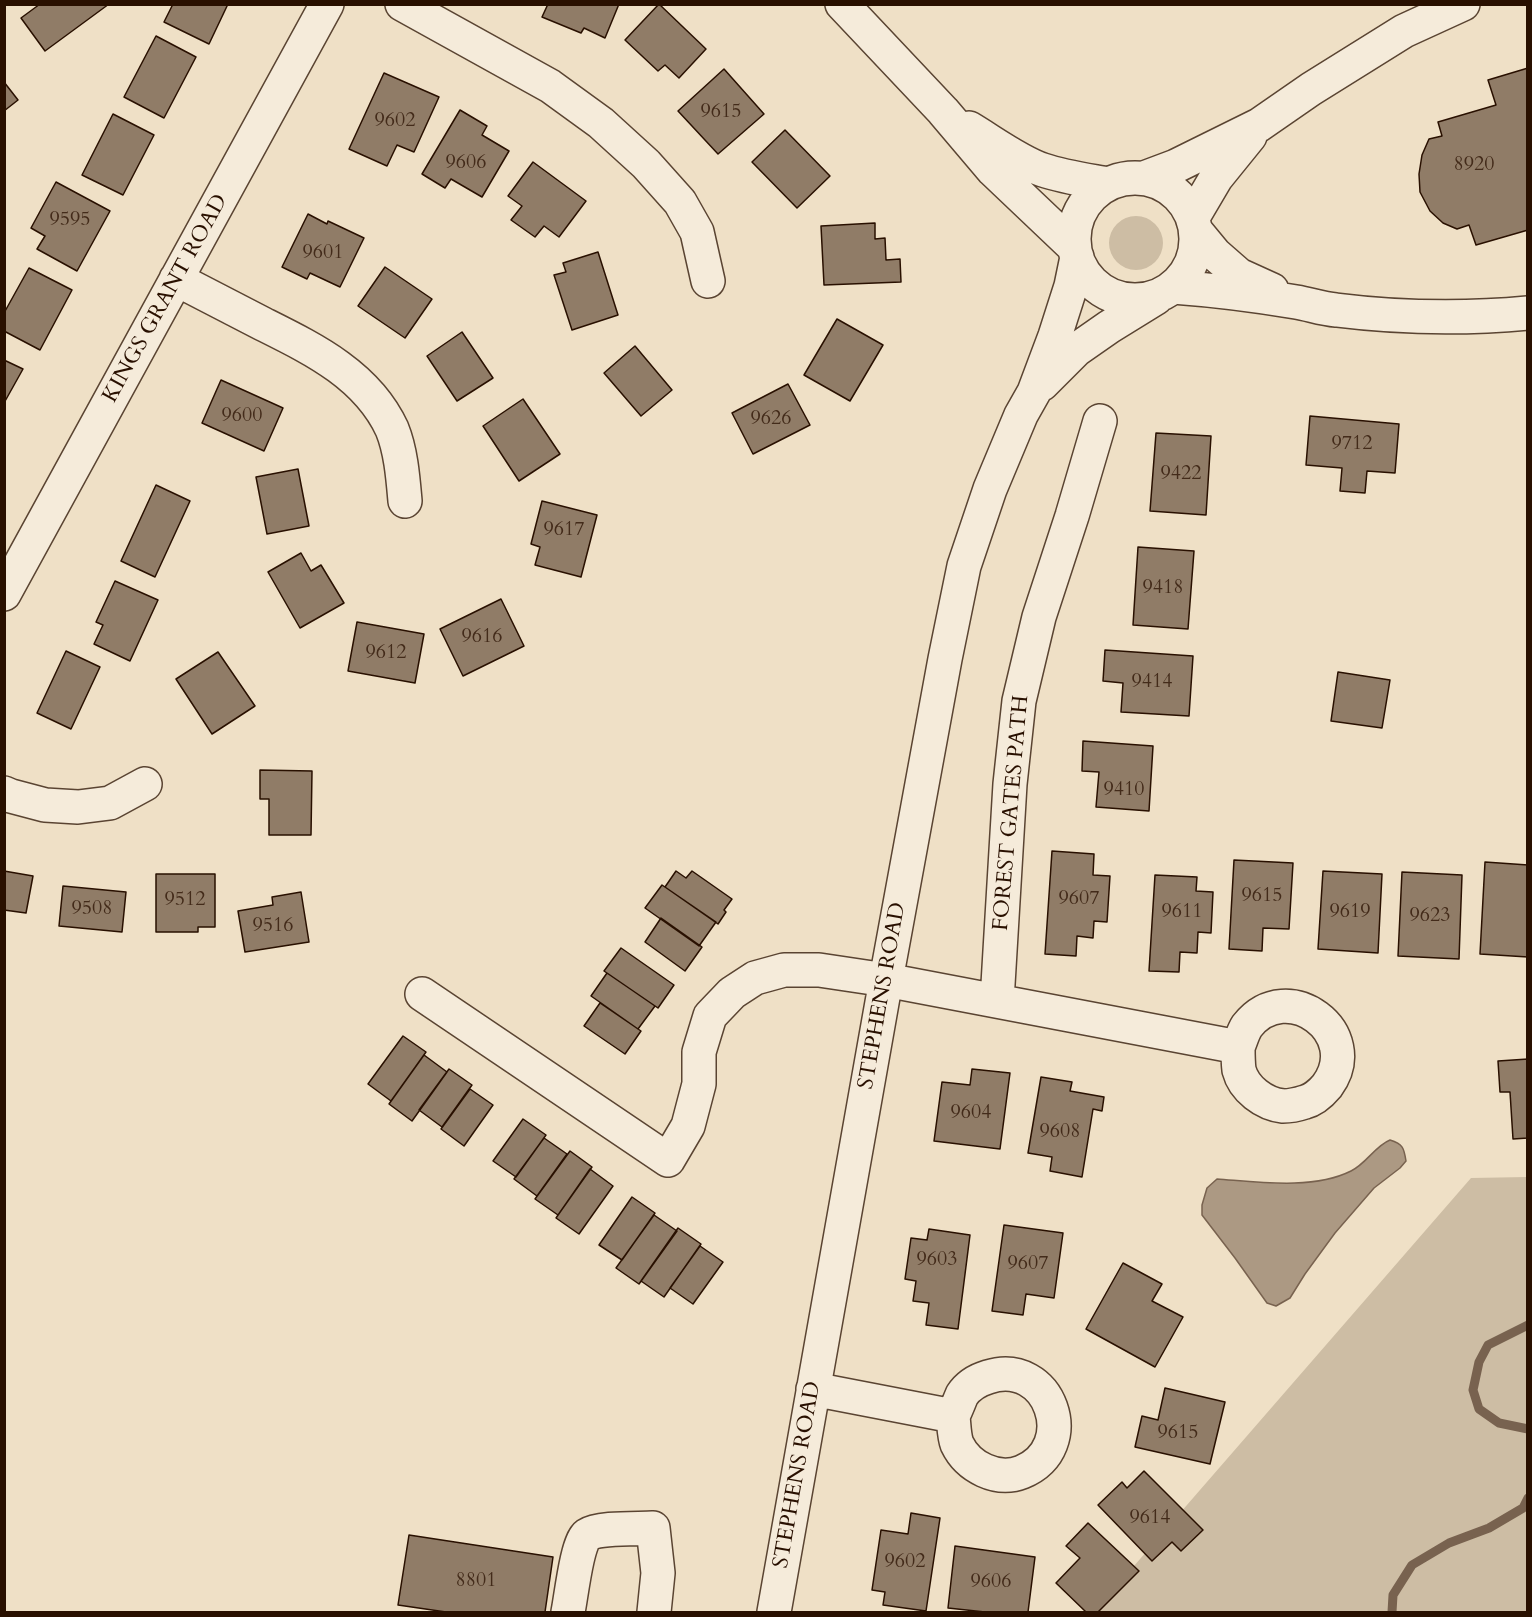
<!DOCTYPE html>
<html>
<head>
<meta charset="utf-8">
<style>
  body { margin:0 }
  #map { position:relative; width:1532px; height:1617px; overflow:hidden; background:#efe0c6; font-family:Cardo,serif }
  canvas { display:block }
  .frame { position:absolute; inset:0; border:6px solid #291000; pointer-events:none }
</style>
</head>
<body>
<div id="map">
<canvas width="1532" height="1617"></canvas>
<div class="frame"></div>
</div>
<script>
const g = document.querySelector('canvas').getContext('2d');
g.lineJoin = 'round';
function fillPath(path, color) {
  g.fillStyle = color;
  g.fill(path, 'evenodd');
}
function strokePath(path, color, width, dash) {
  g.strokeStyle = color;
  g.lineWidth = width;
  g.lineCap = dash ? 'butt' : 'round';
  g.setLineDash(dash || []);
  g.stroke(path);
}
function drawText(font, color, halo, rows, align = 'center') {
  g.font = font + ' Cardo,serif';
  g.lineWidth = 4.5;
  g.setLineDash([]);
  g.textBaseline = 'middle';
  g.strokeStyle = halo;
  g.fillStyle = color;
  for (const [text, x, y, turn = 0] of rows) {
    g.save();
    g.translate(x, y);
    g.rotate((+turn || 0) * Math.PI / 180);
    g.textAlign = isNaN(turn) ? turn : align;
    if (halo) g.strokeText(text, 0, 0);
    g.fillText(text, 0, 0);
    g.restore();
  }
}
const green = new Path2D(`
  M1109 243a27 27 0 1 1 54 0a27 27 0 1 1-54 0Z
  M 1527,1177 L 1527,1612 L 1094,1612 L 1471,1178 Z`);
const water = new Path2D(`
  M 1390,1140 C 1403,1144 1404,1148 1406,1161 L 1400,1168 L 1374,1188 L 1335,1233 L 1305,1274 L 1290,1298 L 1276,1306 L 1267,1303 L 1235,1258 L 1202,1215 L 1202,1205 L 1207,1188 L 1217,1179 C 1258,1182 1313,1190 1351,1171 C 1366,1164 1375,1146 1390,1140 Z`);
const stream = new Path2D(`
  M 1528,1325 L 1488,1345 L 1479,1362 L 1473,1390 L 1479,1409 L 1499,1423 L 1528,1429
  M 1392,1612 L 1393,1595 L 1412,1565 L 1449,1543 L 1489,1528 L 1523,1508 L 1528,1498`);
const building = new Path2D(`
  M 40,4 L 109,4 L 45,51 L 21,18 Z
  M 173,4 L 228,4 L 209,44 L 164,22 Z
  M 548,4 L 619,4 L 605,38 L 584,28 L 581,33 L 542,17 Z
  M 659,4 L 706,49 L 679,78 L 665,65 L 658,71 L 625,40 Z
  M 156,36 L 196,57 L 164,118 L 124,97 Z
  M 1528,68 L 1528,230 L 1476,245 L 1469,225 L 1457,229 L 1443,223 L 1430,211 L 1420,192 L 1419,174 L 1422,155 L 1429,139 L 1442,136 L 1438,122 L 1496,105 L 1488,80 Z
  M 724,69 L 764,114 L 718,154 L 678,111 Z
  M 384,73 L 439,97 L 414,152 L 397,145 L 387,166 L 349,149 Z
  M 4,82 L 18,100 L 4,111 Z
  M 460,110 L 487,126 L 482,135 L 509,151 L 482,197 L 451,179 L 445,188 L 422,174 Z
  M 113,114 L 154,135 L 123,195 L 82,175 Z
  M 785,130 L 830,176 L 797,208 L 752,162 Z
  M 533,162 L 586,201 L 559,237 L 544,226 L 535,237 L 511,220 L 522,206 L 508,196 Z
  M 56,182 L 110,211 L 77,271 L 37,249 L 45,236 L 31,228 Z
  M 308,214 L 327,224 L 328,221 L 364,238 L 340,287 L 310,273 L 307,279 L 282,267 Z
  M 875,223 L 875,239 L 885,238 L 886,260 L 900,259 L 901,282 L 824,285 L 821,226 Z
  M 598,252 L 618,315 L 572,330 L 554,275 L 566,272 L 563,263 Z
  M 385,267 L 432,299 L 405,338 L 358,306 Z
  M 29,268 L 72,290 L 40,350 L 4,331 L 4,313 Z
  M 837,319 L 883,345 L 850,401 L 804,375 Z
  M 462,332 L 493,378 L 457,401 L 427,356 Z
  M 635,346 L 672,390 L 641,416 L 604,373 Z
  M 4,360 L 23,369 L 4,403 Z
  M 221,380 L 283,408 L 264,451 L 202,423 Z
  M 788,384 L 810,425 L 753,454 L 732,413 Z
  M 523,399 L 560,454 L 519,481 L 483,426 Z
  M 1310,416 L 1399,424 L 1395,473 L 1367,471 L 1365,493 L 1340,491 L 1342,468 L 1306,465 Z
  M 1156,433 L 1211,436 L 1206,515 L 1150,511 Z
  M 298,469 L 309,526 L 267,534 L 256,477 Z
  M 156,485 L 190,501 L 155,577 L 121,561 Z
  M 542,501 L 597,515 L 581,577 L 535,565 L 540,547 L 531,544 Z
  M 1138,547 L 1194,551 L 1188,629 L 1133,625 Z
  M 301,553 L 311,571 L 321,565 L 344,603 L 300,628 L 268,572 Z
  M 115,581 L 158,600 L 130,661 L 94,644 L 103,625 L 96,622 Z
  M 501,599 L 524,646 L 463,676 L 440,629 Z
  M 357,622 L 424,634 L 415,683 L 348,671 Z
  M 1105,650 L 1193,656 L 1189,716 L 1121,712 L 1123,683 L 1103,681 Z
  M 66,651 L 100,667 L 71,729 L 37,713 Z
  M 218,652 L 255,706 L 212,734 L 176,679 Z
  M 1338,672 L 1390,680 L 1382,728 L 1331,721 Z
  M 1083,741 L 1153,746 L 1149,811 L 1096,807 L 1099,772 L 1082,771 Z
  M 260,770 L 312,771 L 311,835 L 269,835 L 269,799 L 260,799 Z
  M 1052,851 L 1094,854 L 1093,875 L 1110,876 L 1107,922 L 1094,921 L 1093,938 L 1077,936 L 1076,956 L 1045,954 Z
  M 1234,860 L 1293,863 L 1289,929 L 1263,928 L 1262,951 L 1229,949 Z
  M 1485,862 L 1528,865 L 1528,957 L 1480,954 Z
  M 4,871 L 33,876 L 26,913 L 4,910 Z
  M 676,871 L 686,878 L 692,871 L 732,899 L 724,910 L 726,912 L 718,924 L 665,887 Z
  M 1323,871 L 1382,874 L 1378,953 L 1318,949 Z
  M 1402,872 L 1462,875 L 1459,959 L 1398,956 Z
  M 156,874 L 215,874 L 215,927 L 198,927 L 198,932 L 156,932 Z
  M 1155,875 L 1197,877 L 1196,891 L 1213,892 L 1211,933 L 1198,932 L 1197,953 L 1180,952 L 1179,972 L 1149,971 Z
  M 662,885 L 716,922 L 699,946 L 645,908 Z
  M 63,886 L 126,892 L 122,932 L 59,926 Z
  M 301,892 L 309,942 L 245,952 L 238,911 L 273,905 L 272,897 Z
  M 661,918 L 702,947 L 685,971 L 645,942 Z
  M 621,948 L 674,985 L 658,1008 L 604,971 Z
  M 607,973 L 655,1006 L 638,1029 L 591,996 Z
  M 600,1003 L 641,1031 L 625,1054 L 584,1026 Z
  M 403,1036 L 426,1052 L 391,1101 L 368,1084 Z
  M 424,1055 L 447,1072 L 412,1121 L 389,1104 Z
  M 1528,1059 L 1528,1138 L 1513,1139 L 1510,1092 L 1500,1092 L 1498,1061 Z
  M 449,1069 L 472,1085 L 442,1127 L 419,1110 Z
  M 972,1069 L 1010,1073 L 1000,1149 L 934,1141 L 942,1082 L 970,1085 Z
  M 1041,1077 L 1072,1082 L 1070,1091 L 1104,1097 L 1102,1111 L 1093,1109 L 1082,1177 L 1050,1171 L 1052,1157 L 1028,1153 Z
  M 470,1089 L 493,1105 L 464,1146 L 441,1129 Z
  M 523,1119 L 546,1135 L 516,1177 L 493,1161 Z
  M 544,1138 L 567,1154 L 537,1196 L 514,1179 Z
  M 570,1151 L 592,1167 L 558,1215 L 535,1199 Z
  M 590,1169 L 613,1186 L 579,1234 L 556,1218 Z
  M 632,1197 L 655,1213 L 622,1260 L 599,1245 Z
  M 654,1215 L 677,1231 L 639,1284 L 616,1268 Z
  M 1004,1225 L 1063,1233 L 1054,1298 L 1026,1294 L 1023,1315 L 992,1311 Z
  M 678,1228 L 701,1244 L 664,1297 L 641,1281 Z
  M 929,1229 L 970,1235 L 958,1329 L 926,1325 L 929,1303 L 913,1301 L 916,1281 L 905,1279 L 911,1238 L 927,1240 Z
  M 700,1246 L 723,1262 L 693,1304 L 670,1288 Z
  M 1123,1263 L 1162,1284 L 1152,1301 L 1183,1317 L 1155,1367 L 1086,1329 Z
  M 1165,1388 L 1225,1402 L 1210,1464 L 1135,1447 L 1142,1416 L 1158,1420 Z
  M 1144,1471 L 1203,1530 L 1181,1551 L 1172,1542 L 1152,1561 L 1098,1505 L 1122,1482 L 1127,1488 Z
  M 911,1513 L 940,1518 L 926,1611 L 883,1605 L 885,1592 L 872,1590 L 881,1530 L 908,1534 Z
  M 1088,1523 L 1139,1571 L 1098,1612 L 1086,1612 L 1056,1583 L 1080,1558 L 1066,1546 Z
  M 409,1535 L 553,1557 L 545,1612 L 446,1612 L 398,1605 Z
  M 955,1546 L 1035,1557 L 1028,1612 L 985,1612 L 948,1608 Z`);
const minor = new Path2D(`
  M 402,4 L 550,86 L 601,123 L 646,164 L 680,202 L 697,232 L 708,281
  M 842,4 L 943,111 L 993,170 L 1074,247
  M 969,128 C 991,141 1019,162 1043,170 C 1064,177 1086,180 1108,184
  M1074 239a61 61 0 1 1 122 0a61 61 0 1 1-122 0Z
  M 1144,178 L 1176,166 L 1259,125 L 1311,89 L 1404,31 L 1463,4
  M 1193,217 L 1216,178 L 1250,136
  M 1196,231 L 1215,254 L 1239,275 L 1272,290
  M 176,279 C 205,294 234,309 263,324 C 313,349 367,375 392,429 C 401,451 403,478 405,501
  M 1173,287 C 1214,290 1255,295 1296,302 C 1309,304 1322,309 1336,310 C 1400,318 1464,319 1528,313
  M 1042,384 L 1076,350 L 1109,327 L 1156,298
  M 4,594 L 327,4
  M 4,793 L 11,796 L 45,805 L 78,807 L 110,803 L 145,784
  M 422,994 L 668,1160 L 688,1126 L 699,1084 L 699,1052 L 710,1016 L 732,993 L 755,978 L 784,970 L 819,970 L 886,980 L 1238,1047 C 1238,1054 1238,1062 1239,1070 C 1244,1089 1264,1104 1283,1106 C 1289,1106 1299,1104 1305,1102 C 1313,1100 1322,1092 1327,1086 C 1366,1033 1287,975 1247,1026 C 1243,1032 1241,1040 1238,1047
  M 997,1001 L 1010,784 L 1019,701 L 1039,617 L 1072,516 L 1100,421
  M 813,1389 L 953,1416 C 954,1425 954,1436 957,1444 C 968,1467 997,1482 1022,1472 C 1082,1447 1050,1357 988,1377 C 978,1380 968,1386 962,1395 C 959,1402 956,1410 953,1416
  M 568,1612 C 571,1598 577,1542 587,1535 C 599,1527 638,1529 653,1528 L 658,1573 L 654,1612
  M 774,1612 L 886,980 L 945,659 L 964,566 L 990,489 L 1021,415 L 1034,392 L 1055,336 L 1071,286 L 1077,257`);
const numberNames = [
  ["9615",721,112],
  ["9602",395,121],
  ["9606",466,163],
  ["8920",1474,165],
  ["9595",70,220],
  ["9601",323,253],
  ["9600",242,416],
  ["9626",771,419],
  ["9712",1352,444],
  ["9422",1181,474],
  ["9617",564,530],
  ["9418",1163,588],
  ["9616",482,637],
  ["9612",386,653],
  ["9414",1152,682],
  ["9410",1124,790],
  ["9615",1262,896],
  ["9607",1079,899],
  ["9512",185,900],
  ["9508",92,909],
  ["9611",1182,912],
  ["9619",1350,912],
  ["9623",1430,916],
  ["9516",273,926],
  ["9604",971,1113],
  ["9608",1060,1132],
  ["9603",937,1260],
  ["9607",1028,1264],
  ["9615",1178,1433],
  ["9614",1150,1518],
  ["9602",905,1562],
  ["8801",476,1581],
  ["9606",991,1582]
];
const streetNames = [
  ["KINGS GRANT ROAD",166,299,-61],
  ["FOREST GATES PATH",1012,813,-85],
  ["STEPHENS ROAD",883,996,-80],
  ["STEPHENS ROAD",798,1475,-80]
];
fillPath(green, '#cdbda4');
fillPath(water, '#ac9983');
strokePath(water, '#78624f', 1.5);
strokePath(stream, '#78624f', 9);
fillPath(building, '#907c67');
strokePath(building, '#291000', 1.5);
strokePath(minor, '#5a4432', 36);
strokePath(minor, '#f5ebda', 33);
drawText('20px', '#432b1a', null, numberNames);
drawText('22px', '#291000', '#f5ebda', streetNames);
</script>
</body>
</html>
